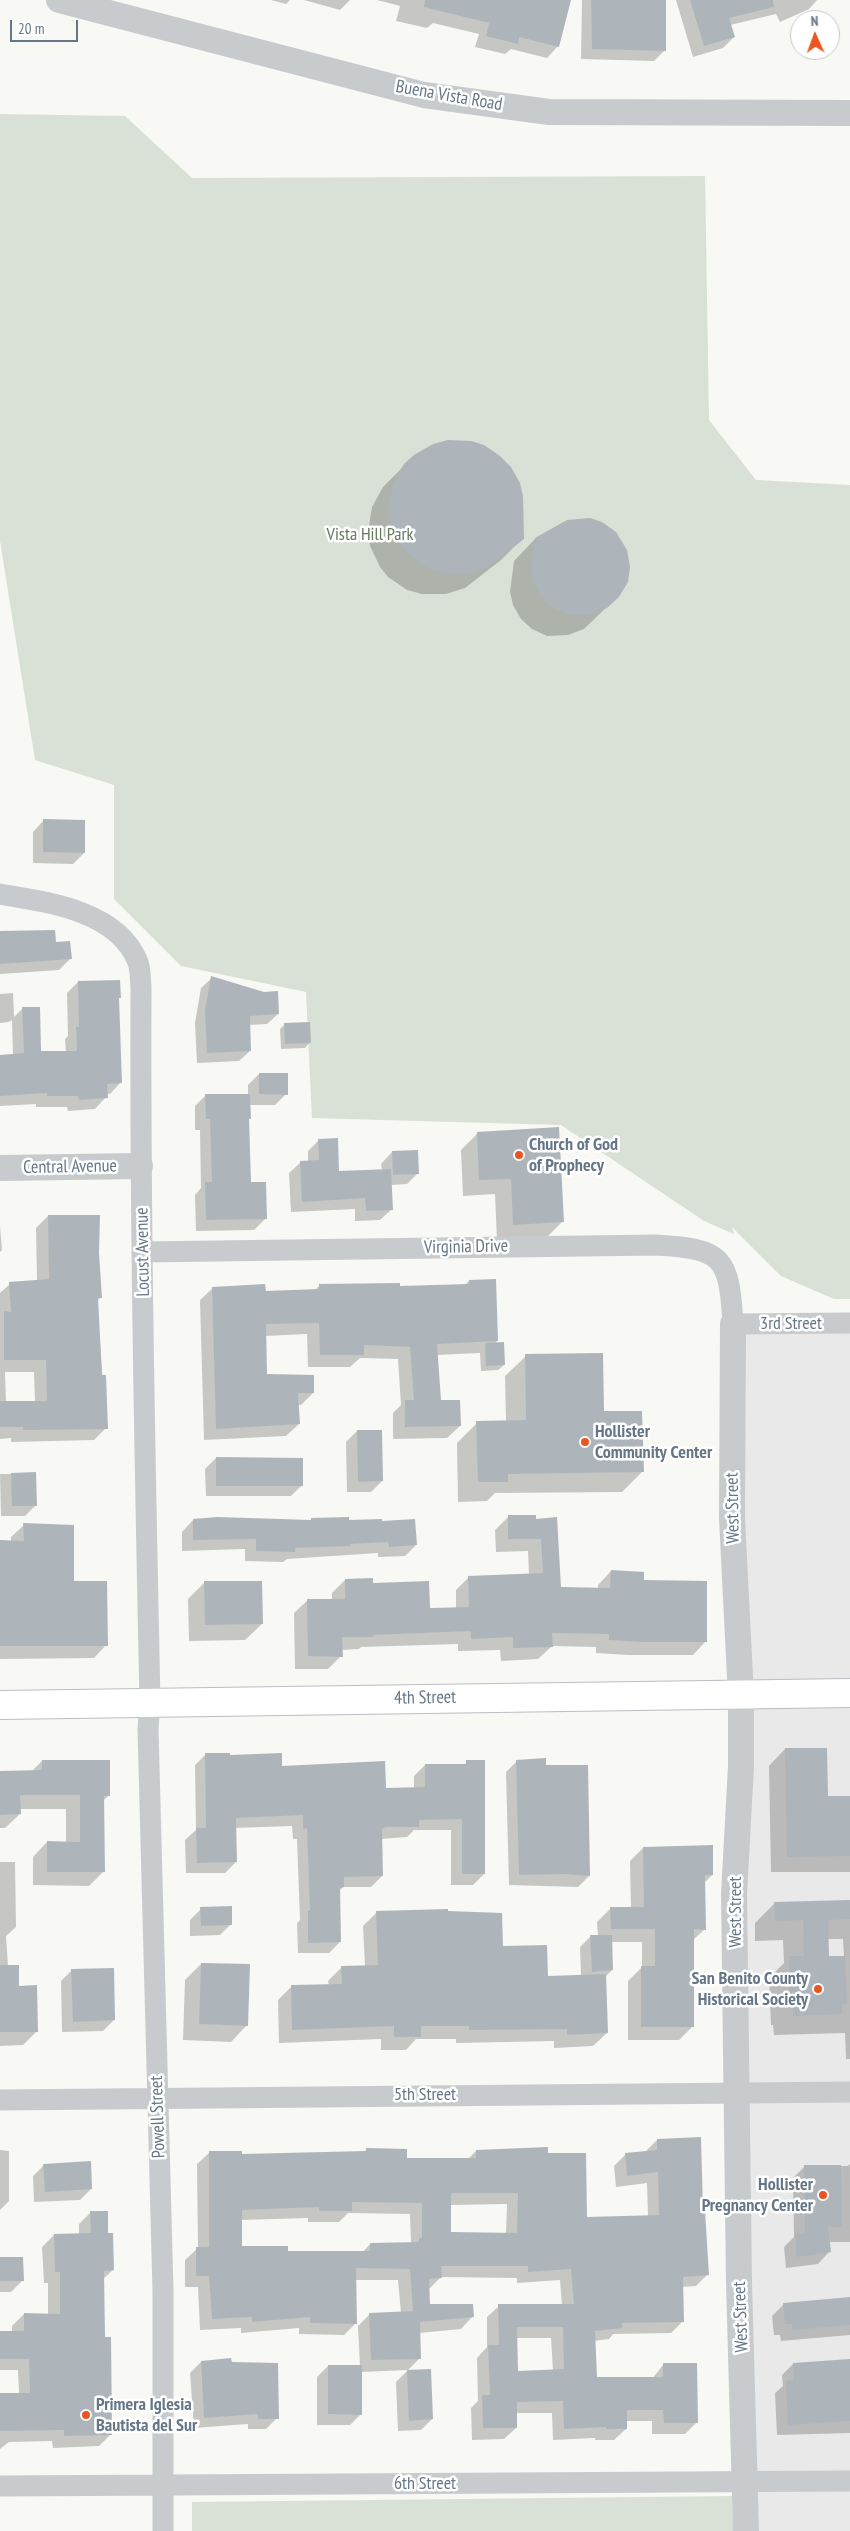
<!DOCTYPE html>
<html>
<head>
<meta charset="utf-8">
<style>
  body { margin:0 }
  #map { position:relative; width:850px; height:2531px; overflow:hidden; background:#f8f8f4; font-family:"PT Sans Narrow",sans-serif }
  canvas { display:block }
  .north { position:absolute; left:790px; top:10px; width:50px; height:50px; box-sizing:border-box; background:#fff; border:1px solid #c1c9cf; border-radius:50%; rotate:358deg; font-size:14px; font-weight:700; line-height:20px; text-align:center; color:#657787 }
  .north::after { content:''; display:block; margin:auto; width:18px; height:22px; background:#eb5521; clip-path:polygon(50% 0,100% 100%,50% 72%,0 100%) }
  .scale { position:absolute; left:10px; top:20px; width:68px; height:22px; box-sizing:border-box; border:2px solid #657787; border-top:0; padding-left:6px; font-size:15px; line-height:18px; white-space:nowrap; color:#657787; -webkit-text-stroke:4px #fff; paint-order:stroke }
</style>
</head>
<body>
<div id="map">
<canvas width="850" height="2531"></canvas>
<div class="north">N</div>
<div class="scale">20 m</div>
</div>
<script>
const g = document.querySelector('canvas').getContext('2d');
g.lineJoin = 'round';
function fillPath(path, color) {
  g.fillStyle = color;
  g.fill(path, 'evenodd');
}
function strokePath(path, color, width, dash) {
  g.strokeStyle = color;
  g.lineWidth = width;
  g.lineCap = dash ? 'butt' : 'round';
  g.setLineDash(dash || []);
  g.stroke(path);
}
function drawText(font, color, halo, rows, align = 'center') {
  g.font = font + ' "PT Sans Narrow",sans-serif';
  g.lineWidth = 5;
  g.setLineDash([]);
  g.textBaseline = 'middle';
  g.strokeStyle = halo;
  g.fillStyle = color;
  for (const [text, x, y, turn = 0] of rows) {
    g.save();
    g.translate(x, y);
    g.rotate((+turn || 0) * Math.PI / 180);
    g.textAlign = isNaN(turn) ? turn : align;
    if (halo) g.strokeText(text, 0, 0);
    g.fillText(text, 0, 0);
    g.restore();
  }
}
const built = new Path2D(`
  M 850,1322 L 850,2531 L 745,2531 L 733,1324 Z`);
const green = new Path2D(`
  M 0,114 L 125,116 L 192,178 L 705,176 L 709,420 L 756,480 L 850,485 L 850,1299 L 834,1299 L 781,1276 L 732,1227 L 734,1234 L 704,1221 L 561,1125 L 312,1118 L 306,992 L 181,966 L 114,899 L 114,785 L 35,760 L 0,541 Z
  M 732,2496 L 733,2531 L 192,2531 L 192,2502 Z`);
const shadow = new Path2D(`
  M 271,0 L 290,0 L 286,4 Z
  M 304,0 L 350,0 L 340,10 Z
  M 377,0 L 569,0 L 558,46 L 547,58 L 511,49 L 505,54 L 475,47 L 479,34 L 433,23 L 427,28 L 396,21 L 400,6 Z
  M 582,0 L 665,0 L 665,50 L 654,61 L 581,59 Z
  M 676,0 L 817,0 L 809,9 L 780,22 L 776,14 L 730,25 L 734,37 L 723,48 L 693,57 Z
  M 414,456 L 523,538 L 501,560 L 465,588 L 446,594 L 422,594 L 407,590 L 388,577 L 380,567 L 370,546 L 368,532 L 372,507 L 383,487 Z
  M 535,539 L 618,596 L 584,629 L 568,635 L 547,636 L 532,629 L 521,619 L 513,605 L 510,592 L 514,561 Z
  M 44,820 L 84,853 L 73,864 L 33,863 L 33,832 Z
  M 0,933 L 55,943 L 70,959 L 59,970 L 0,974 Z
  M 212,978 L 278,1014 L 267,1024 L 249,1025 L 250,1051 L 239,1061 L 197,1063 L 195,1023 L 201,988 Z
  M 78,982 L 118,999 L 121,1082 L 110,1094 L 106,1094 L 106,1097 L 95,1109 L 68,1111 L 67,1107 L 36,1107 L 36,1104 L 0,1106 L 0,1056 L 13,1055 L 12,1020 L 9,1022 L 0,1023 L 0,994 L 13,993 L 14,1017 L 23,1008 L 40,1052 L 66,1052 L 65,1039 L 68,1036 L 67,993 Z
  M 285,1024 L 310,1042 L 305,1048 L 281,1049 L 280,1029 Z
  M 259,1074 L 286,1094 L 275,1105 L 249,1105 L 249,1119 L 247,1121 L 250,1183 L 265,1219 L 254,1230 L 196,1231 L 195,1195 L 201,1188 L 200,1130 L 195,1130 L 195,1106 L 206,1095 L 248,1095 L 248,1085 Z
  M 478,1133 L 562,1222 L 546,1238 L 497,1241 L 495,1194 L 463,1196 L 461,1150 Z
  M 319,1140 L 338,1172 L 382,1171 L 381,1164 L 392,1152 L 418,1173 L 407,1184 L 391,1185 L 392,1209 L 380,1220 L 355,1221 L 355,1209 L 291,1212 L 289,1173 L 301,1162 L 308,1162 L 308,1151 Z
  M 48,1216 L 98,1253 L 101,1297 L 97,1301 L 106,1428 L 94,1440 L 11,1442 L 11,1438 L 0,1439 L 0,1293 L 10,1284 L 37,1282 L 36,1228 ZM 5,1372 L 34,1372 L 35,1402 L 6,1403 Z
  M 0,1226 L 2,1250 L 0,1252 Z
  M 469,1281 L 497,1341 L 495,1343 L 504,1365 L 498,1370 L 481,1371 L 480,1353 L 436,1355 L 440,1401 L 460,1426 L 447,1438 L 393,1439 L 393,1413 L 401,1405 L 398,1359 L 360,1358 L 350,1367 L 308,1367 L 307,1334 L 265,1336 L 266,1376 L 313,1393 L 301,1405 L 298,1405 L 299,1424 L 286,1436 L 204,1440 L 200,1300 L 213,1288 L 265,1292 L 315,1290 L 319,1286 L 399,1287 L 465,1285 Z
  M 526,1356 L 603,1413 L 642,1472 L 622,1492 L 495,1493 L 487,1501 L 458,1502 L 457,1443 L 477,1423 L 506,1422 L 505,1376 Z
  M 357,1431 L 382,1481 L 371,1492 L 347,1492 L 346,1442 Z
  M 216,1458 L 302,1485 L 291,1496 L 206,1496 L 205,1469 Z
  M 0,1474 L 35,1474 L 36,1505 L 25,1516 L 1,1516 Z
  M 535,1516 L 560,1588 L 598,1589 L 598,1585 L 611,1571 L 643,1582 L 706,1641 L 693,1655 L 629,1655 L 596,1653 L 596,1647 L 552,1646 L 538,1659 L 501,1661 L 500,1650 L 458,1651 L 458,1644 L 361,1647 L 359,1649 L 341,1650 L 341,1656 L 328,1669 L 295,1669 L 294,1613 L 308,1600 L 332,1600 L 332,1593 L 345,1580 L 371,1584 L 429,1609 L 456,1608 L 456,1590 L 469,1577 L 529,1575 L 528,1551 L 496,1552 L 495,1530 L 508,1517 Z
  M 193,1520 L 381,1523 L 416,1545 L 405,1556 L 378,1557 L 378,1553 L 287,1559 L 283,1562 L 245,1561 L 245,1549 L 182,1551 L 182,1532 Z
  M 24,1525 L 72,1582 L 106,1645 L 94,1658 L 0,1659 L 0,1542 L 11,1542 L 11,1537 Z
  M 205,1582 L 262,1624 L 245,1640 L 189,1641 L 188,1599 Z
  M 785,1749 L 826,1797 L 850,1797 L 850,1872 L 771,1872 L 769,1766 Z
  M 206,1754 L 229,1756 L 384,1789 L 414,1789 L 414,1776 L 425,1765 L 464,1765 L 467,1762 L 484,1874 L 473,1885 L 451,1885 L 451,1830 L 414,1830 L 407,1837 L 381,1839 L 382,1876 L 371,1887 L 343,1887 L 339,1891 L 340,1942 L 329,1953 L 298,1953 L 297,1923 L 300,1920 L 297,1839 L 293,1839 L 292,1826 L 235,1828 L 236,1862 L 225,1873 L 186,1873 L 185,1840 L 196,1830 L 195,1765 Z
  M 42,1761 L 109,1795 L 103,1801 L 104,1871 L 89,1886 L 33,1885 L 33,1857 L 47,1842 L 66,1843 L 66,1809 L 20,1809 L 20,1814 L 5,1828 L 0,1828 L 0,1771 L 32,1771 Z
  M 517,1761 L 545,1766 L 589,1876 L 578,1887 L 509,1885 L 506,1772 Z
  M 643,1848 L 712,1875 L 704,1883 L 705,1929 L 692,1941 L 692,2027 L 679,2040 L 628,2040 L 628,1981 L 642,1967 L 642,1942 L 611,1942 L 612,1970 L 605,1977 L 607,2033 L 593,2046 L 554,2048 L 554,2041 L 456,2043 L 456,2039 L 416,2039 L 406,2050 L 381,2050 L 381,2039 L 279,2043 L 278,2000 L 292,1986 L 329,1986 L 328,1981 L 342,1967 L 365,1966 L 363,1926 L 377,1912 L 501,1947 L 547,1977 L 581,1976 L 580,1947 L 591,1936 L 598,1936 L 597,1922 L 611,1908 L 631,1908 L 630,1861 Z
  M 0,1862 L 15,1862 L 16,1927 L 6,1936 L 8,1966 L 37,2031 L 23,2045 L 0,2046 Z
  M 850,1902 L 850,2059 L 846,2059 L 845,2033 L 774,2035 L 773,2025 L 771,2025 L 769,1978 L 784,1963 L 783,1940 L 755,1941 L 755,1923 L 775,1903 ZM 827,1939 L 843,1939 L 844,1957 L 828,1957 Z
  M 201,1909 L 231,1924 L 220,1935 L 190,1936 L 190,1920 Z
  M 201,1964 L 247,2025 L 231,2042 L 183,2040 L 185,1980 Z
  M 72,1970 L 114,2020 L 103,2031 L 62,2032 L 61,1981 Z
  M 657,2140 L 702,2213 L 708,2274 L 696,2286 L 682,2287 L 683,2321 L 671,2333 L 613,2334 L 609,2339 L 594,2341 L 595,2379 L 652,2379 L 663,2365 L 697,2422 L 685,2434 L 652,2434 L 652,2421 L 626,2421 L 626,2429 L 614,2440 L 595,2440 L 595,2438 L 553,2440 L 552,2413 L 516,2413 L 516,2428 L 504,2439 L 472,2440 L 471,2408 L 478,2401 L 477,2358 L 487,2347 L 487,2317 L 499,2306 L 562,2306 L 560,2280 L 517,2283 L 517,2278 L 441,2277 L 429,2289 L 429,2306 L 472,2317 L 461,2329 L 419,2333 L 420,2358 L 408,2370 L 361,2372 L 361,2414 L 350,2425 L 317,2425 L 317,2377 L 328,2366 L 360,2366 L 358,2326 L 370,2314 L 401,2313 L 398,2280 L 355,2280 L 356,2323 L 344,2335 L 299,2334 L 299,2328 L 241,2333 L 241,2328 L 200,2330 L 198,2287 L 185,2287 L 185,2260 L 198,2248 L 197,2164 L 209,2153 L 241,2155 L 364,2152 L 367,2149 L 405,2159 L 468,2159 L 476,2151 L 547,2154 L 585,2218 L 648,2217 L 647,2183 L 616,2187 L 614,2166 L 626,2154 L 645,2152 ZM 507,2204 L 506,2234 L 450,2233 L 450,2205 ZM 348,2213 L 410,2214 L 411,2244 L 370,2244 L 362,2253 L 287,2253 L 241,2248 L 241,2220 L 308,2218 L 308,2222 L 339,2222 ZM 516,2338 L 551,2338 L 553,2371 L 517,2372 Z
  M 0,2150 L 9,2151 L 9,2201 L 0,2210 Z
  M 850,2164 L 850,2242 L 828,2242 L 829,2252 L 818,2264 L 786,2268 L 784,2247 L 794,2237 L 793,2178 L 805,2166 L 848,2166 Z
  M 44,2165 L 91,2189 L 80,2200 L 34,2202 L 33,2176 Z
  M 90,2213 L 107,2234 L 113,2270 L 102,2280 L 103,2339 L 111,2434 L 99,2446 L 53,2448 L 52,2441 L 9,2442 L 0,2449 L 0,2394 L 19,2394 L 18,2370 L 0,2370 L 0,2332 L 12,2332 L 12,2326 L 24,2314 L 48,2315 L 48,2283 L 44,2283 L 42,2247 L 54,2235 L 79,2235 L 79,2224 Z
  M 0,2258 L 22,2281 L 11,2292 L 0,2292 Z
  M 850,2298 L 850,2335 L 781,2341 L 780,2335 L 774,2335 L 772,2316 L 784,2304 Z
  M 850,2360 L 850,2433 L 777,2435 L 775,2393 L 783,2386 L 782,2375 L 793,2364 Z
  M 201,2362 L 231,2364 L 277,2418 L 266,2429 L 248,2429 L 248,2424 L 194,2428 L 190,2373 Z
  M 407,2371 L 432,2419 L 421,2430 L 398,2431 L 396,2382 Z`);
const building = new Path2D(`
  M 425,0 L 571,0 L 559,47 L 519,37 L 518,44 L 486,36 L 489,23 L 424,7 Z
  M 591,0 L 666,0 L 666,51 L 592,49 Z
  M 690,0 L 773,0 L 774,7 L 729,18 L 735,37 L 704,46 Z
  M 448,440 L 471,441 L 484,445 L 500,456 L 511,467 L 520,483 L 523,496 L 524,539 L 487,567 L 468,574 L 444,573 L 429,569 L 409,555 L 401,546 L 391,524 L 389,509 L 393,484 L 404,464 L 414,455 L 433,444 Z
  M 590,518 L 602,522 L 616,532 L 627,550 L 630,567 L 628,582 L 619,597 L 607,608 L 591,615 L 569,615 L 553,608 L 542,598 L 534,583 L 531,570 L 535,538 L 567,520 Z
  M 43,819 L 85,820 L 85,853 L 43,852 Z
  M 55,930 L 56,942 L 70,941 L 72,959 L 0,964 L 0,931 Z
  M 211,976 L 264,992 L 278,991 L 279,1014 L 250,1016 L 251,1051 L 207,1053 L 205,1011 Z
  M 120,980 L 121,998 L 119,998 L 122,1083 L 107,1084 L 108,1098 L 79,1100 L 78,1096 L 47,1096 L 47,1093 L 0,1096 L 0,1055 L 24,1053 L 22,1007 L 40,1007 L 41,1051 L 77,1051 L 76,1027 L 79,1027 L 78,981 Z
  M 310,1022 L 311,1043 L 285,1044 L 284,1023 Z
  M 259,1073 L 288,1073 L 288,1095 L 259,1094 Z
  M 205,1094 L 250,1094 L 251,1119 L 249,1119 L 251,1182 L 266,1182 L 267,1219 L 206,1220 L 205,1182 L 212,1182 L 210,1119 L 206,1119 Z
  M 559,1127 L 564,1222 L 513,1225 L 511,1179 L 479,1180 L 477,1132 Z
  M 338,1138 L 339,1171 L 391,1169 L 393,1210 L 366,1211 L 365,1198 L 302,1202 L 300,1161 L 319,1160 L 318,1139 Z
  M 418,1150 L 419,1174 L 393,1175 L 392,1151 Z
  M 48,1215 L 100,1215 L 99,1253 L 102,1298 L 98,1298 L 102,1375 L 106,1375 L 108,1429 L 23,1430 L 23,1427 L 0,1427 L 0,1401 L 47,1401 L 46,1360 L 4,1360 L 4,1311 L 11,1312 L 9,1282 L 49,1279 Z
  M 496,1279 L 498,1341 L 437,1344 L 441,1400 L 460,1400 L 461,1426 L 405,1427 L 405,1400 L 414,1400 L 410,1347 L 364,1345 L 364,1355 L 320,1355 L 319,1323 L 266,1324 L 267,1374 L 314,1375 L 314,1393 L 298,1393 L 300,1424 L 216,1429 L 212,1287 L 265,1284 L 266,1291 L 319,1289 L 319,1284 L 400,1283 L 400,1286 L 469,1284 L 469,1280 Z
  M 504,1342 L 505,1365 L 486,1366 L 485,1343 Z
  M 603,1353 L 604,1411 L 642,1411 L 644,1472 L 508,1474 L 508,1482 L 478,1482 L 476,1421 L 526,1420 L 525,1354 Z
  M 357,1430 L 382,1430 L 383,1481 L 358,1482 Z
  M 216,1457 L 303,1458 L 303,1486 L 216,1486 Z
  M 36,1472 L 37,1506 L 12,1506 L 11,1473 Z
  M 508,1515 L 536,1515 L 536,1519 L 557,1517 L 561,1587 L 610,1588 L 611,1570 L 644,1572 L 644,1580 L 707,1581 L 707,1642 L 643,1642 L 609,1640 L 609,1634 L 552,1633 L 553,1647 L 513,1648 L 513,1637 L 471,1639 L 471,1631 L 373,1635 L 373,1637 L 342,1637 L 343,1657 L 308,1656 L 307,1599 L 345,1599 L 345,1579 L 373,1578 L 373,1583 L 429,1581 L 430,1608 L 469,1607 L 468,1576 L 543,1573 L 541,1539 L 508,1539 Z
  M 217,1517 L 311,1520 L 311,1518 L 349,1517 L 349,1520 L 382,1519 L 382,1521 L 415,1519 L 417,1545 L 389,1547 L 388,1542 L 350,1544 L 350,1546 L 295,1548 L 295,1552 L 256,1551 L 256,1539 L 193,1540 L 193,1519 Z
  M 23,1523 L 74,1525 L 74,1581 L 107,1581 L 108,1646 L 0,1646 L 0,1540 L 24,1541 Z
  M 204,1581 L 262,1581 L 263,1624 L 205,1625 Z
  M 785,1748 L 827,1748 L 828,1796 L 850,1796 L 850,1856 L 787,1857 Z
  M 205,1753 L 230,1753 L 230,1755 L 282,1753 L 282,1766 L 385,1761 L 386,1788 L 425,1787 L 425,1764 L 466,1764 L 466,1760 L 485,1760 L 485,1874 L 462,1874 L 462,1819 L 419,1820 L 419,1827 L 386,1827 L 382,1829 L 383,1876 L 344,1877 L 344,1887 L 340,1888 L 341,1942 L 308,1943 L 308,1911 L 310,1911 L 307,1828 L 303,1829 L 303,1815 L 236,1818 L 237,1862 L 197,1863 L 196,1828 L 206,1828 Z
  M 546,1758 L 546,1765 L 588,1765 L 590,1876 L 564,1874 L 519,1875 L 516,1760 Z
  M 42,1760 L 110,1760 L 110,1796 L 104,1796 L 105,1872 L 47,1872 L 47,1841 L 80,1842 L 80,1795 L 20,1795 L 21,1814 L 0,1815 L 0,1771 L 42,1770 Z
  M 713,1845 L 713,1875 L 705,1875 L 706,1930 L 694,1929 L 694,2027 L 641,2027 L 641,1966 L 655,1966 L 655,1929 L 611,1929 L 610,1907 L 644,1907 L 643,1847 Z
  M 850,1900 L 850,1919 L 828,1920 L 829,1956 L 845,1956 L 847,2004 L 842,2004 L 842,2014 L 793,2016 L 793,2005 L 790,2005 L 789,1956 L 804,1956 L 803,1920 L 775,1921 L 774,1902 Z
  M 232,1906 L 232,1925 L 201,1926 L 200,1907 Z
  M 448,1909 L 448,1911 L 502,1913 L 503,1946 L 547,1945 L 548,1976 L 606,1974 L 608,2033 L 567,2035 L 567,2029 L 469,2030 L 469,2026 L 421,2026 L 421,2037 L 394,2037 L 394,2026 L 292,2030 L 291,1985 L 342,1984 L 341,1966 L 378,1965 L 376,1911 Z
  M 590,1935 L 612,1935 L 613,1970 L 592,1972 Z
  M 201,1963 L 250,1964 L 248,2026 L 199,2024 Z
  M 0,1965 L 19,1965 L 19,1986 L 37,1985 L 38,2032 L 0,2032 Z
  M 114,1968 L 115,2020 L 73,2022 L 71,1969 Z
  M 701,2137 L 703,2212 L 705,2211 L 709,2275 L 683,2277 L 684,2322 L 622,2323 L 622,2328 L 595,2331 L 597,2377 L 663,2377 L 663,2363 L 697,2363 L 698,2423 L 664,2423 L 663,2410 L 627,2410 L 627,2429 L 606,2429 L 606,2427 L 564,2429 L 563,2401 L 517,2402 L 517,2428 L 483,2428 L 482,2395 L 490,2395 L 488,2345 L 499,2345 L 498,2304 L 574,2304 L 571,2269 L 528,2272 L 528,2266 L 441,2266 L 442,2278 L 429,2279 L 430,2304 L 473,2304 L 474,2317 L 420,2322 L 421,2359 L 371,2360 L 369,2313 L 413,2311 L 410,2269 L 356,2268 L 357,2324 L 310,2323 L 310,2317 L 252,2322 L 252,2317 L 212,2319 L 209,2276 L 196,2276 L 196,2247 L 209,2247 L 209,2151 L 242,2151 L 242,2154 L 366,2151 L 366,2148 L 407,2149 L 407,2158 L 476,2158 L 476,2150 L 548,2147 L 548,2153 L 586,2153 L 587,2217 L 659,2215 L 658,2172 L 627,2176 L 625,2153 L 657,2150 L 657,2139 ZM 451,2193 L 518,2193 L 517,2233 L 451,2232 ZM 352,2202 L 422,2203 L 422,2238 L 419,2238 L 419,2242 L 370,2243 L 370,2251 L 288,2251 L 288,2246 L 242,2246 L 242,2210 L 319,2207 L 319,2211 L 352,2211 ZM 517,2327 L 563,2327 L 564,2369 L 518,2371 Z
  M 91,2161 L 92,2189 L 45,2192 L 43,2164 Z
  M 804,2165 L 841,2165 L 842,2227 L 828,2227 L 831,2252 L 797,2257 L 795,2234 L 805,2233 Z
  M 90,2211 L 108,2211 L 108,2233 L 113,2233 L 114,2270 L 104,2271 L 105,2337 L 111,2337 L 112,2435 L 64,2436 L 64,2430 L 0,2431 L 0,2393 L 30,2393 L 29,2359 L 0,2359 L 0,2331 L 24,2331 L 24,2313 L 60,2314 L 60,2272 L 55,2272 L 54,2234 L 91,2233 Z
  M 0,2257 L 23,2257 L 24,2281 L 0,2281 Z
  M 850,2297 L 850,2325 L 792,2330 L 792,2324 L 785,2324 L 783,2303 Z
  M 231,2358 L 232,2362 L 278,2363 L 279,2419 L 258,2419 L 258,2414 L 204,2418 L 201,2361 Z
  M 850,2359 L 850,2421 L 788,2425 L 786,2381 L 794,2380 L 793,2363 Z
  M 328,2365 L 362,2365 L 362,2415 L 328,2414 Z
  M 431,2369 L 433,2419 L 409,2421 L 407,2370 Z`);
const minor = new Path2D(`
  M 0,894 C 46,902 116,910 137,960 C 141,968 140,978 141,987 C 140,1225 145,1464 150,1703 L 148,1729 L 163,2291 L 163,2531
  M 144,1252 L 656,1245 C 723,1249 729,1256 733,1324 L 850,1323
  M 0,2100 L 850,2092
  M 0,2486 L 850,2481`);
const tertiary = new Path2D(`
  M 59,0 L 424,95 L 549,112 L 850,113
  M 0,1168 L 140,1166
  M 733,1324 L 732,1518 L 741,1697 L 741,1766 L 734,1894 L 739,2283 L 746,2531`);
const secondary = new Path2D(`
  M 0,1705 L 850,1693`);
const markers = [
  [519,1155,5,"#eb5521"],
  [585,1442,5,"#eb5521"],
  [818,1989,5,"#eb5521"],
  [823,2195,5,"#eb5521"],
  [86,2415,5,"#eb5521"]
];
const streetNames = [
  ["Buena Vista Road",449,96,10],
  ["Central Avenue",70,1167,-1],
  ["Virginia Drive",466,1247,-1],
  ["Locust Avenue",143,1252,-91],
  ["3rd Street",791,1324],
  ["West Street",733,1508,-91],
  ["4th Street",425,1698,-1],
  ["West Street",736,1912,-90],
  ["5th Street",425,2095],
  ["Powell Street",158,2117,-92],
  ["West Street",741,2317,-92],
  ["6th Street",425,2484]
];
const parkNames = [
  ["Vista Hill Park",370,535]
];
const poiNames = [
  ["Church of God",529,1145],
  ["of Prophecy",529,1166],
  ["Hollister",595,1432],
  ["Community Center",595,1453],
  ["San Benito County",808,1979,"right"],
  ["Historical Society",808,2000,"right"],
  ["Hollister",813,2185,"right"],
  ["Pregnancy Center",813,2206,"right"],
  ["Primera Iglesia",96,2405],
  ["Bautista del Sur",96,2426]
];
fillPath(built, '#e8e9e8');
fillPath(green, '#d9e0d5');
fillPath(shadow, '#0003');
fillPath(building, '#adb5bb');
strokePath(secondary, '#b9bec3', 30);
strokePath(minor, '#c7cbce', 21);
strokePath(tertiary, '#c7cbce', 26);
strokePath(secondary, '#fff', 28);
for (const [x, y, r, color] of markers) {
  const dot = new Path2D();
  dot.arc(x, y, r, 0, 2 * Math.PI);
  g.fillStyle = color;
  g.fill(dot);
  strokePath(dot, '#fff', 2);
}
drawText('18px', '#657787', '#fff', streetNames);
drawText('18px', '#657960', '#fff', parkNames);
drawText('bold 18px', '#657787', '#fff', poiNames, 'left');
</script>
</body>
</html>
